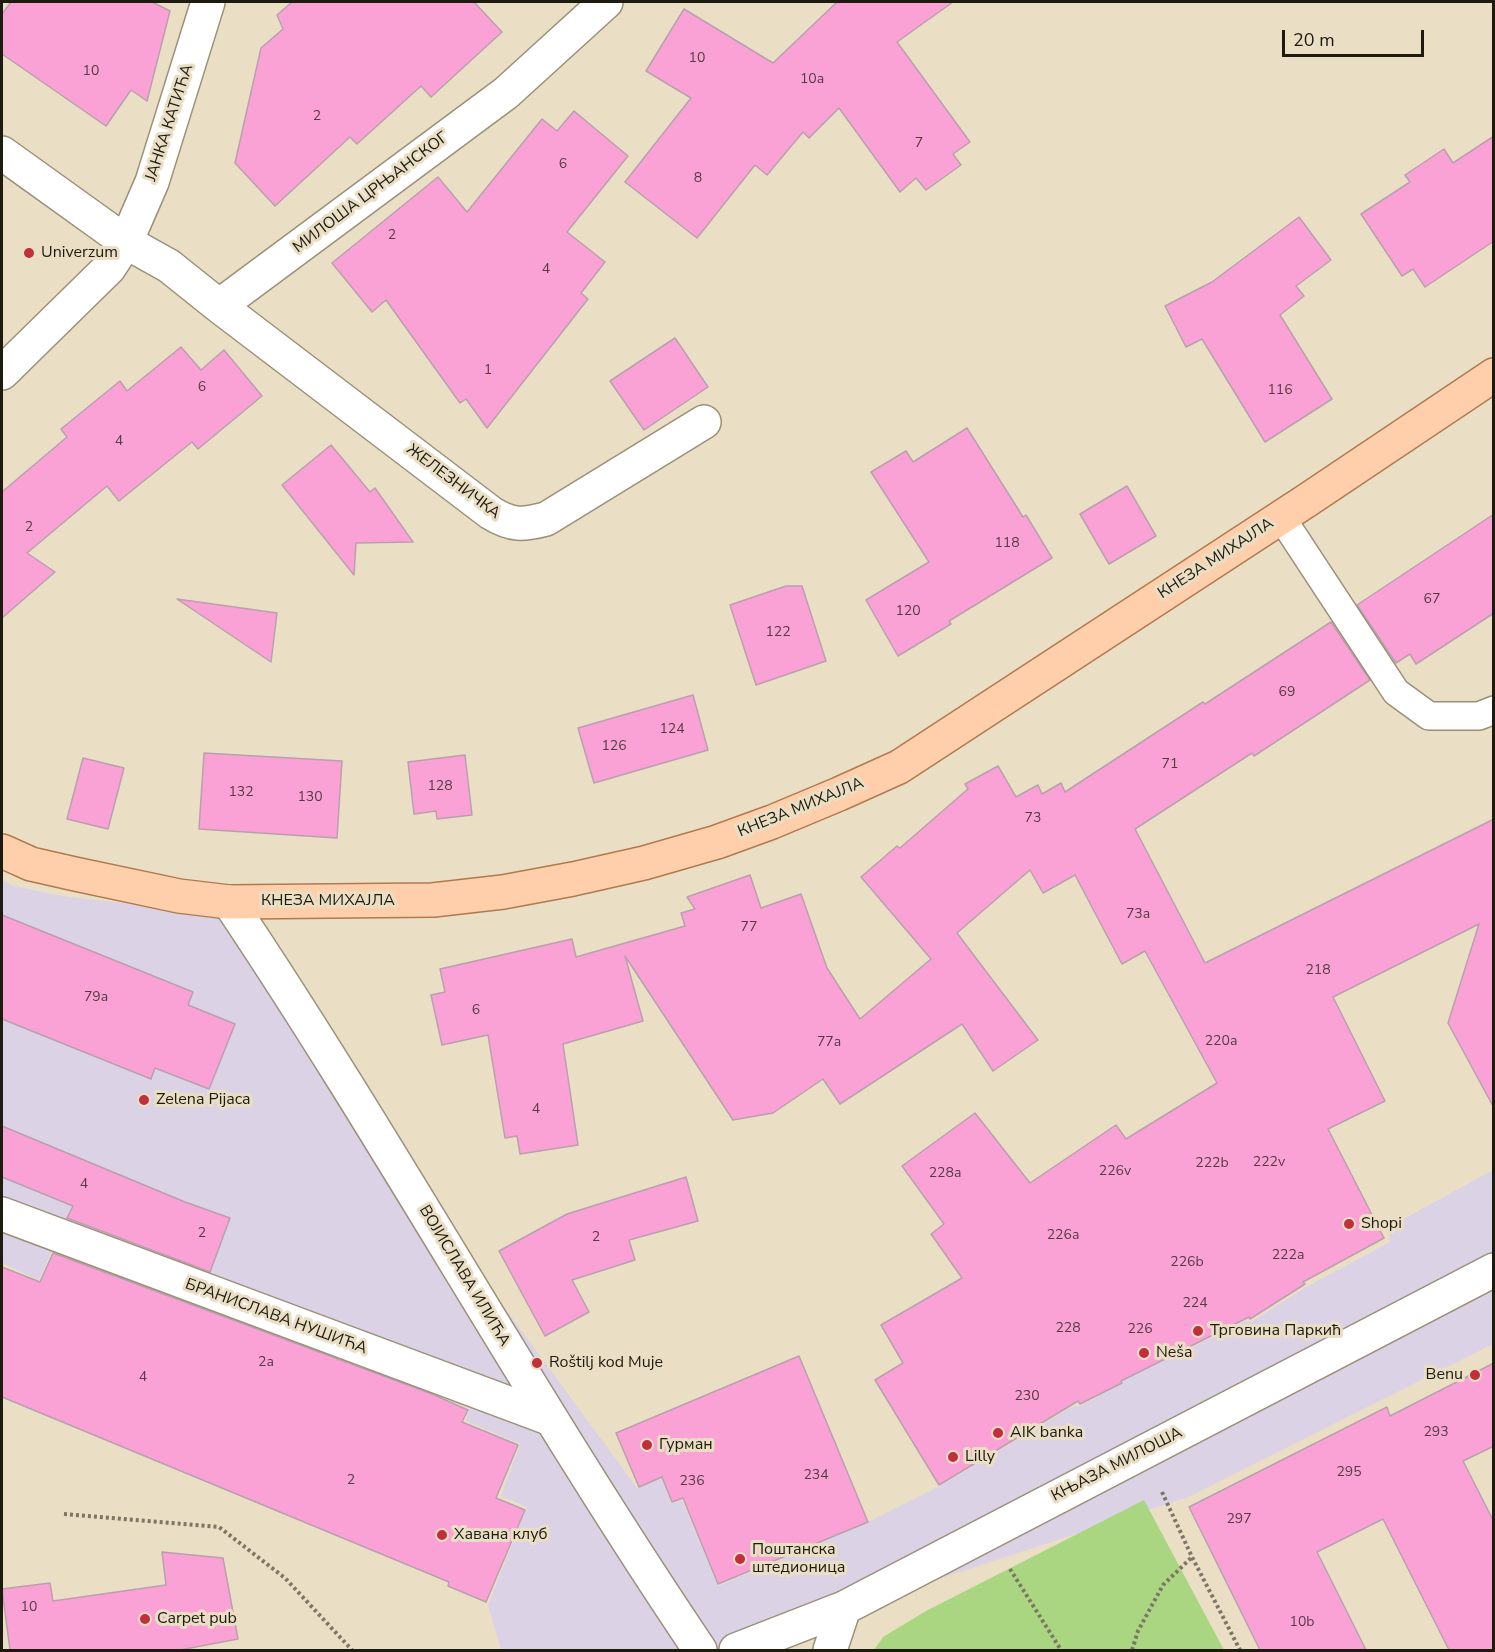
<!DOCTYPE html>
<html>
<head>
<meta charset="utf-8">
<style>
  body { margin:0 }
  #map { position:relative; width:1495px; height:1652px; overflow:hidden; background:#eadfc5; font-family:"Nunito Sans",sans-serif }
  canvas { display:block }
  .frame { position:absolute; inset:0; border:3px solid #1d1a10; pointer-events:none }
  .scale { position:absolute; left:1282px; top:30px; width:142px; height:27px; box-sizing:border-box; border:3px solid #1d1a10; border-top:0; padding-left:8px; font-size:18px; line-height:21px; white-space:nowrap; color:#1d1a10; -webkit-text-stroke:4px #eadfc5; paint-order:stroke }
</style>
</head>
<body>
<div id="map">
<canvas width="1495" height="1652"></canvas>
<div class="frame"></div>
<div class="scale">20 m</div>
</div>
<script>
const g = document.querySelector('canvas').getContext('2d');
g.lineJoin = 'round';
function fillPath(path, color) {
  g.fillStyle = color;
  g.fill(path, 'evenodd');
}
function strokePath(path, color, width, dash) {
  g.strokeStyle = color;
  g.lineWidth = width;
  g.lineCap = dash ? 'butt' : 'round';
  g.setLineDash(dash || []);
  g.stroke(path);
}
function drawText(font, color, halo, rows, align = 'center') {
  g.font = font + ' "Nunito Sans",sans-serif';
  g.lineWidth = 6;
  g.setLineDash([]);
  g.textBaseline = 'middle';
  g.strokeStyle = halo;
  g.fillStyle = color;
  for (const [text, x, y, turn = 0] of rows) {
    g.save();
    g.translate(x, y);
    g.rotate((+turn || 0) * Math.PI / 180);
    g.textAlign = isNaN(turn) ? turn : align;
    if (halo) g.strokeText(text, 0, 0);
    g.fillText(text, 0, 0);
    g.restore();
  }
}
const commercial = new Path2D(`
  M 2,880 L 13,886 L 62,896 L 259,919 L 479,1273 L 637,1488 L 662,1478 L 671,1504 L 682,1500 L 718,1586 L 868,1522 L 940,1486 L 1070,1408 L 1080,1406 L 1122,1384 L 1121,1378 L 1181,1347 L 1183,1352 L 1245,1321 L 1251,1322 L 1306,1287 L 1390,1242 L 1389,1227 L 1493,1170 L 1493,1344 L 1188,1497 L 723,1650 L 501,1650 L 488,1605 L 527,1507 L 501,1496 L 520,1444 L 466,1421 L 470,1407 L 57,1239 L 39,1280 L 2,1263 Z`);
const green = new Path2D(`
  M 1144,1500 L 1224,1650 L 874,1650 L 883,1637 L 926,1611 Z`);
const building = new Path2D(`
  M 11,2 L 152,2 L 170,11 L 147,101 L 131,90 L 106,126 L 2,54 L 2,14 Z
  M 292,2 L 474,2 L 502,32 L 431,97 L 421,86 L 357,144 L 350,137 L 275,206 L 235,163 L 261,48 L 283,29 L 277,15 Z
  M 837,2 L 953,2 L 897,42 L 970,142 L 953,154 L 961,165 L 926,190 L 916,178 L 900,192 L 839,108 L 809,138 L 803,132 L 767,175 L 755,165 L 697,238 L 625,182 L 691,98 L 646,71 L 684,9 L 773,63 Z
  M 574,111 L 628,156 L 567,232 L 605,262 L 581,293 L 588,299 L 487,428 L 466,399 L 460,403 L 386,300 L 372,312 L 332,263 L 438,177 L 467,212 L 542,119 L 557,131 Z
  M 1494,136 L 1494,241 L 1425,287 L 1413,269 L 1402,276 L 1361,214 L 1410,182 L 1405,175 L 1444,149 L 1453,163 Z
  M 1299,217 L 1331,260 L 1296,286 L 1304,296 L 1280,315 L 1332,399 L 1265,442 L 1202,339 L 1186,347 L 1165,306 L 1212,282 Z
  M 675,338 L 708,387 L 644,430 L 610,381 Z
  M 181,347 L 201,370 L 224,350 L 262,396 L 198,449 L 192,442 L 119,501 L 107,486 L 27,553 L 55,572 L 2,618 L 2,492 L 67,437 L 61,429 L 120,381 L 127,391 Z
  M 967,428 L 1023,517 L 1026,515 L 1052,558 L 949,621 L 951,624 L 898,656 L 866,600 L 929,562 L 871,472 L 906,451 L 913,462 Z
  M 331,445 L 370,492 L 375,488 L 413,542 L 356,543 L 354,575 L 282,485 Z
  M 1127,486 L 1156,536 L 1109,564 L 1080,514 Z
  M 1494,514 L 1494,613 L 1416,664 L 1410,654 L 1396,663 L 1357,605 Z
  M 786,586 L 802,586 L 826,661 L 756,685 L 730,605 Z
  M 177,599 L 277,613 L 271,662 Z
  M 1331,622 L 1370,680 L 1254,756 L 1252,753 L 1135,829 L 1205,963 L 1494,819 L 1494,1108 L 1448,1023 L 1479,924 L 1333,997 L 1385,1101 L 1328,1129 L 1384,1238 L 1303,1282 L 1305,1284 L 1250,1319 L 1249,1317 L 1121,1381 L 1122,1383 L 1080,1404 L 1078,1401 L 939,1485 L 875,1380 L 903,1363 L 881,1325 L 962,1278 L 931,1234 L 944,1224 L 902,1166 L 975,1113 L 1030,1183 L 1116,1125 L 1126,1139 L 1217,1083 L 1145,951 L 1122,964 L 1075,875 L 1043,893 L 1030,870 L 957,933 L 1038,1040 L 993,1071 L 962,1024 L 840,1104 L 823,1079 L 773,1113 L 733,1120 L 625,956 L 643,1021 L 563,1044 L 578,1145 L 520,1154 L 517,1136 L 505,1138 L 488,1035 L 442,1045 L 431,995 L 445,992 L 440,969 L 572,939 L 576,957 L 685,926 L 681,913 L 695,909 L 687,897 L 750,875 L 761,908 L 801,894 L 827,968 L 860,1019 L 931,959 L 861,877 L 897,846 L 900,848 L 968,789 L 965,784 L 998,766 L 1016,797 L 1038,785 L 1042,794 L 1061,783 L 1065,792 L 1203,702 L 1205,704 Z
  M 693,695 L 708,750 L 594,783 L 578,728 Z
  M 204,753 L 342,761 L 337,838 L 199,829 Z
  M 465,755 L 472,815 L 437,819 L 436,811 L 414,814 L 408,762 Z
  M 83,758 L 124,768 L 108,829 L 67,819 Z
  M 2,915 L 193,992 L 188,1005 L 235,1024 L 209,1089 L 155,1068 L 151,1079 L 2,1019 Z
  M 2,1126 L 185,1202 L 230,1218 L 210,1272 L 67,1218 L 73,1206 L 2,1177 Z
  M 686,1177 L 698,1221 L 629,1240 L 635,1260 L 572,1280 L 589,1312 L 545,1336 L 499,1251 L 567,1214 Z
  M 53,1253 L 432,1394 L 468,1410 L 462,1422 L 518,1445 L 496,1498 L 525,1510 L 486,1602 L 448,1586 L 449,1582 L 2,1397 L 2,1267 L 40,1282 Z
  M 799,1356 L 868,1522 L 718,1584 L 683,1498 L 672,1502 L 662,1477 L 639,1487 L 616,1433 Z
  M 1494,1363 L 1494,1446 L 1463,1461 L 1494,1522 L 1494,1650 L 1449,1650 L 1383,1519 L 1317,1552 L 1366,1650 L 1260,1650 L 1189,1507 L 1387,1407 L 1390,1416 Z
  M 162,1552 L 223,1558 L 238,1639 L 180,1650 L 10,1650 L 2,1589 L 50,1583 L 53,1601 L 166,1585 Z`);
const path = new Path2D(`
  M 1162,1492 L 1192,1557 L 1240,1650
  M 64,1514 L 219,1527 L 285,1578 L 352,1650
  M 1010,1569 L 1061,1650
  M 1132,1650 L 1138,1631 L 1163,1585 L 1192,1557`);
const lane = new Path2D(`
  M 1281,517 L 1396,692 L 1429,716 L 1479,716 L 1494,710`);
const street = new Path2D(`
  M 208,2 L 152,182 L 126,242 L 169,266 L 219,306 L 506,93 L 606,2
  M 2,153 L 126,242 L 109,268 L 2,373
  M 219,306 L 491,513 C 512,526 523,525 546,519 L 704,422
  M 2,1214 L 551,1419`);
const secondary = new Path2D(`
  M 229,902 C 393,1147 535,1406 700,1650
  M 736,1650 L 844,1608 L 1494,1270
  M 830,1650 L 844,1608`);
const primary = new Path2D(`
  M 2,851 L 31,864 L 75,874 L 179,896 L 229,902 L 433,900 L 503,892 L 573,879 L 644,863 L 717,842 L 772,822 L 839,794 L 899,767 L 1306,501 L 1494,375`);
const markers = [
  [29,253,6,"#c02f3b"],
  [144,1100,6,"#c02f3b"],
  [1349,1224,6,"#c02f3b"],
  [1198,1331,6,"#c02f3b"],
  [1144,1353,6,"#c02f3b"],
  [537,1363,6,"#c02f3b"],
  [1475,1375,6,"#c02f3b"],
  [998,1433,6,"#c02f3b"],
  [647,1445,6,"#c02f3b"],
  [953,1457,6,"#c02f3b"],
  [442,1535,6,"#c02f3b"],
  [740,1559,6,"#c02f3b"],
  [145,1619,6,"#c02f3b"]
];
const numberNames = [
  ["10",697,59],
  ["10",91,72],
  ["10a",812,80],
  ["2",317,117],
  ["7",919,144],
  ["6",563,165],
  ["8",698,179],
  ["2",392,236],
  ["4",546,270],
  ["1",488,371],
  ["6",202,388],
  ["116",1280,391],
  ["4",119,442],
  ["2",29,528],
  ["118",1007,544],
  ["67",1432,600],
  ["120",908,612],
  ["122",778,633],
  ["69",1287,693],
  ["124",672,730],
  ["126",614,747],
  ["71",1170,765],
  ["128",440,787],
  ["132",241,793],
  ["130",310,798],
  ["73",1033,819],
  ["73a",1138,915],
  ["77",749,928],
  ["218",1318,971],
  ["79a",96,998],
  ["6",476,1011],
  ["220a",1221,1042],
  ["77a",829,1043],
  ["4",536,1110],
  ["222v",1269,1163],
  ["222b",1212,1164],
  ["226v",1115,1172],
  ["228a",945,1174],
  ["4",84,1185],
  ["2",202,1234],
  ["226a",1063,1236],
  ["2",596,1238],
  ["222a",1288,1256],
  ["226b",1187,1263],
  ["224",1195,1304],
  ["228",1068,1329],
  ["226",1140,1330],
  ["2a",266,1363],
  ["4",143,1378],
  ["230",1027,1397],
  ["293",1436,1433],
  ["295",1349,1473],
  ["234",816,1476],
  ["2",351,1481],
  ["236",692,1482],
  ["297",1239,1520],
  ["10",29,1608],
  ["10b",1302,1623]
];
const streetNames = [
  ["ЈАНКА КАТИЋА",170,123,-72],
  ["МИЛОША ЦРЊАНСКОГ",371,193,-37],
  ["ЖЕЛЕЗНИЧКА",453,482,37],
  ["КНЕЗА МИХАЈЛА",1216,559,-33],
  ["КНЕЗА МИХАЈЛА",801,808,-22],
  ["КНЕЗА МИХАЈЛА",328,901],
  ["ВОЈИСЛАВА ИЛИЋА",464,1276,59],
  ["БРАНИСЛАВА НУШИЋА",276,1317,20],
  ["КЊАЗА МИЛОША",1117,1465,-27]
];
const poiNames = [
  ["Univerzum",41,253],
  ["Zelena Pijaca",156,1100],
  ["Shopi",1361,1224],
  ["Трговина Паркић",1210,1331],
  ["Neša",1156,1353],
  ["Roštilj kod Muje",549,1363],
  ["Benu",1463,1375,"right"],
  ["AIK banka",1010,1433],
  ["Гурман",659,1445],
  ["Lilly",965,1457],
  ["Хавана клуб",454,1535],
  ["Поштанска",752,1550],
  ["штедионица",752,1568],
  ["Carpet pub",157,1619]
];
fillPath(commercial, '#dbd2e6');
fillPath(green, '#aad682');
fillPath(building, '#faa2d6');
strokePath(building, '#ba9fae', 1.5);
strokePath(lane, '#9a9078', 30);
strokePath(street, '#9a9078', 36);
strokePath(secondary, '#9a9078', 36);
strokePath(primary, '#b07a4f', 36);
strokePath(path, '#7d7665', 4, [3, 3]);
strokePath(lane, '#fff', 27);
strokePath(street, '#fff', 33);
strokePath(secondary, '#fff', 33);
strokePath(primary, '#ffceaa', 33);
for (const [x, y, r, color] of markers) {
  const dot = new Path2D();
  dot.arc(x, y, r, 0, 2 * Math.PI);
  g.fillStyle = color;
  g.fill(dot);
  strokePath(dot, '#eadfc5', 2);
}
drawText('14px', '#543c42', null, numberNames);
drawText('16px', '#1d1a10', '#eadfc5', streetNames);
drawText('16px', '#1d1a10', '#eadfc5', poiNames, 'left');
</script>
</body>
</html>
